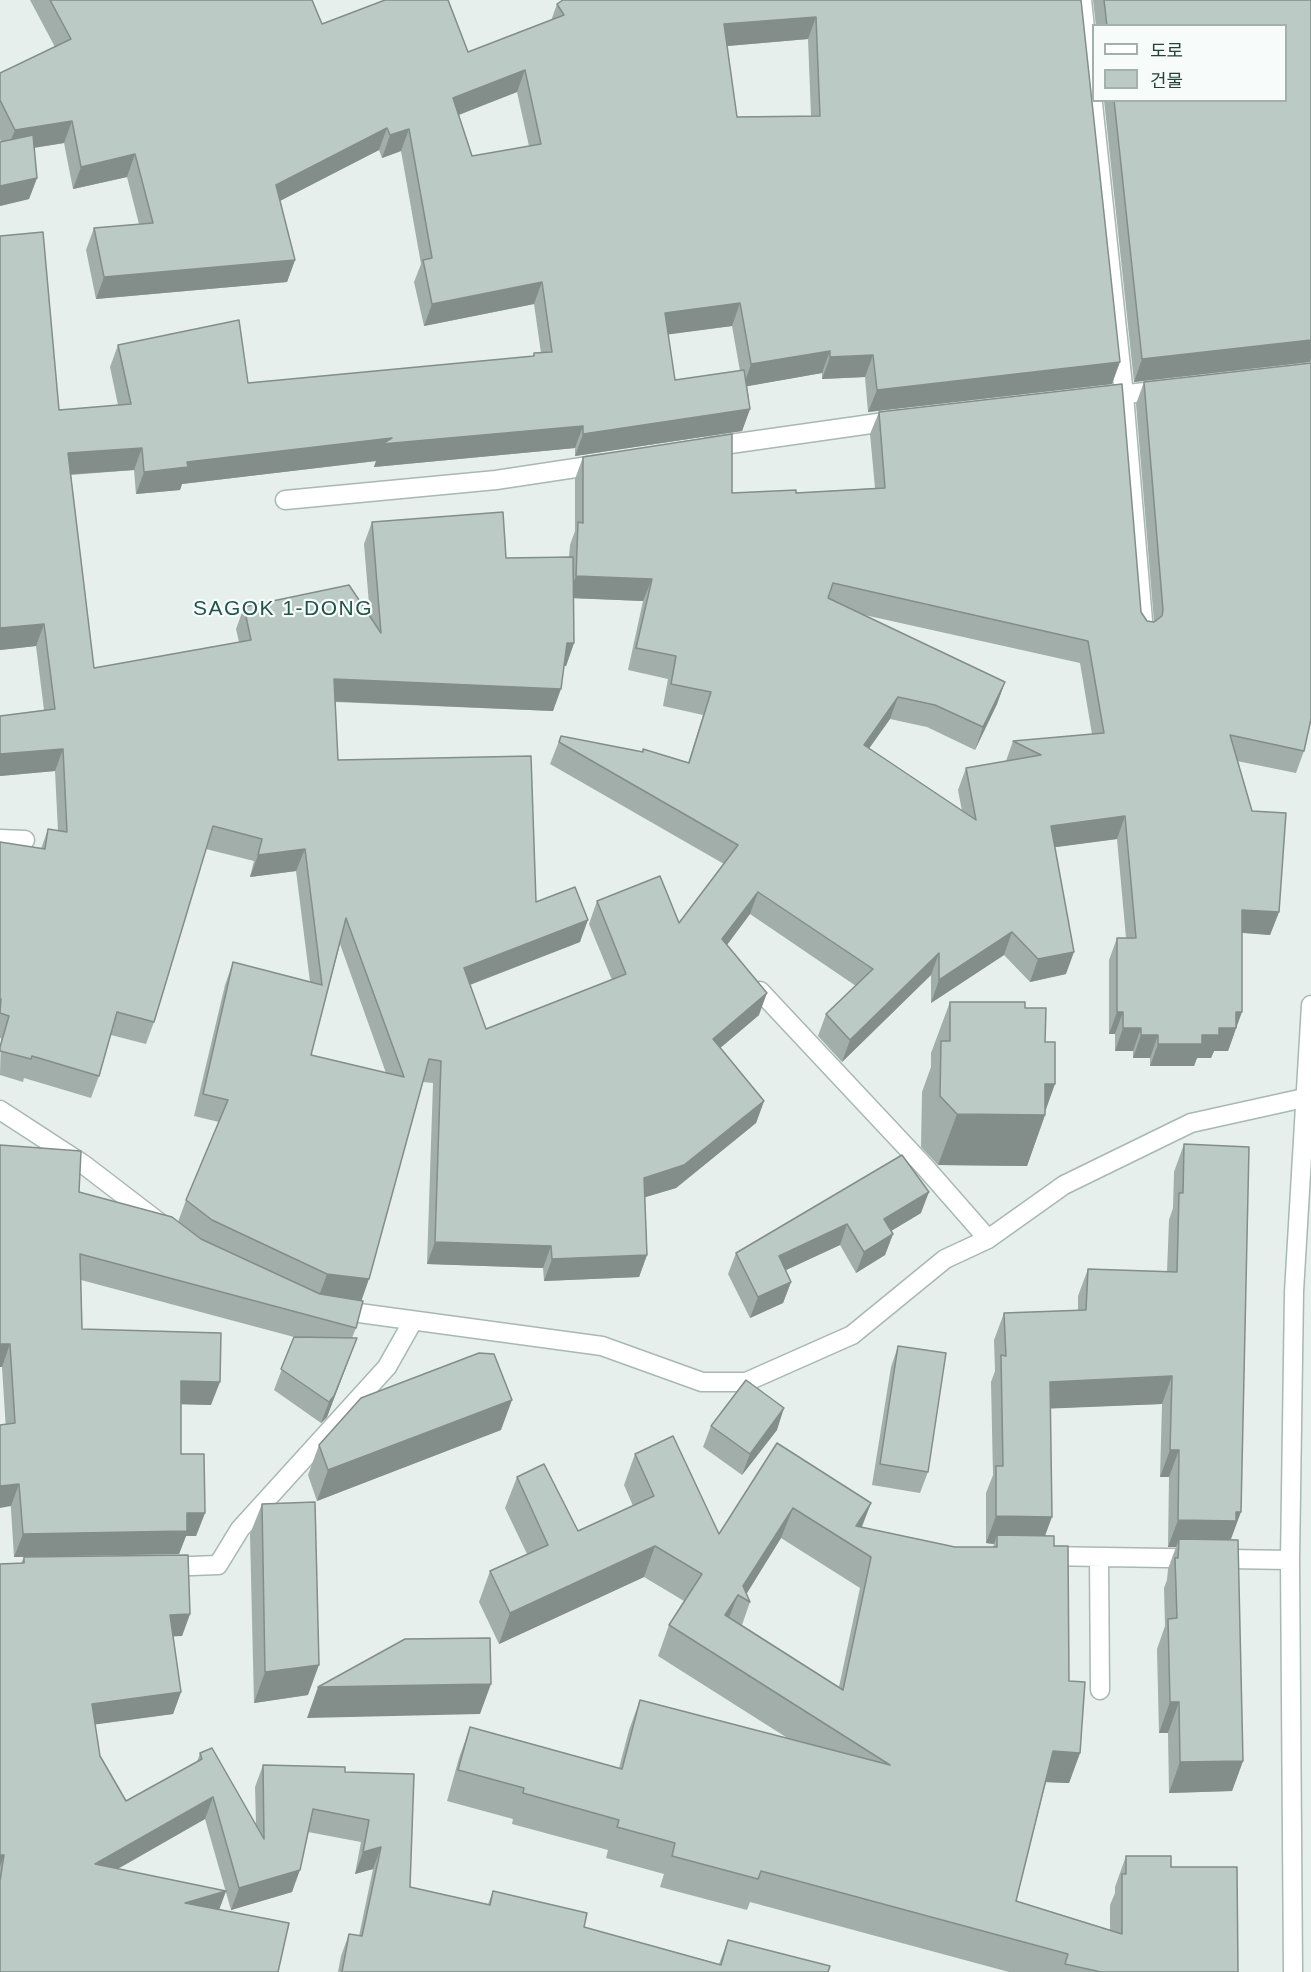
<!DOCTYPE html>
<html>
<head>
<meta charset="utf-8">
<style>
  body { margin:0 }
  #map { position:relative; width:1311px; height:1972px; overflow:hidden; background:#e6efeb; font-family:Arial,"Noto Sans KR",sans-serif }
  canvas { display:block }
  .legend { position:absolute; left:1092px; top:24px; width:195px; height:78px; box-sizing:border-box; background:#f7fbf9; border:2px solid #a3b1ad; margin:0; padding:8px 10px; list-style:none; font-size:18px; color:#24423a }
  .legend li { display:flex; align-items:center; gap:12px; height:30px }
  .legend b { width:30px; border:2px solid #a3b1ad }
</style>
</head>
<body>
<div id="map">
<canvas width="1311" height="1972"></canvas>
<ul class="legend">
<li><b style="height:8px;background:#fff"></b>도로</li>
<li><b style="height:16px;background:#bbcac4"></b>건물</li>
</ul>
</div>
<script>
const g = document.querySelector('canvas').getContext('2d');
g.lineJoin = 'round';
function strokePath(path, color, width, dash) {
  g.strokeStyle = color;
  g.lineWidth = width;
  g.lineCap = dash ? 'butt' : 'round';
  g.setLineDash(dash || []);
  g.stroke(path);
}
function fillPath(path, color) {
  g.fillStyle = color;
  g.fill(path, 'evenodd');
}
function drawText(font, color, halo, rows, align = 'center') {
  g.font = font + ' Arial,sans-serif';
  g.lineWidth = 4.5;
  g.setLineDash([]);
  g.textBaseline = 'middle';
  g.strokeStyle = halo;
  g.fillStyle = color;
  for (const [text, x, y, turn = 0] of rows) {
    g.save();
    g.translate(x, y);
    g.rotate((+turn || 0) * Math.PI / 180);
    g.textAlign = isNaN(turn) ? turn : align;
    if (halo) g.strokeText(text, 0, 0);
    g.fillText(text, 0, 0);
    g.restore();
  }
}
const minor = new Path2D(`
  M 1082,0 L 1124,395 L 1144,633
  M 1099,397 L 1164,390
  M 709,447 L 899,420
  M 285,500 L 496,480 L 602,464
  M 0,839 L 25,840
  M 760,991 L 924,1166 L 988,1239
  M 0,1110 L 83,1164 L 160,1223
  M 337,1310 L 602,1346 L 702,1382 L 746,1382 L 852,1335 L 945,1259 L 988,1239 L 1064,1185 L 1191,1123 L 1304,1098
  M 1043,1556 L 1290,1560
  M 1099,1557 L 1100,1690
  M 165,1567 L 218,1565 L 240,1529 L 387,1367 L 413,1321
  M 1293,1972 L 1290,1560 L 1294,1292 L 1311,1005`);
const wall = new Path2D(`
  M 30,0 L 312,0 L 322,24 L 468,52 L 551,21 L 557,4 L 1081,0 L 1112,384 L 868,412 L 865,377 L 822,379 L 822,373 L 747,386 L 750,409 L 742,431 L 575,456 L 575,448 L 374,467 L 376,461 L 182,484 L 180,490 L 136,494 L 134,470 L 71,475 L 94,668 L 239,642 L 236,629 L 244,607 L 370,616 L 364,544 L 372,522 L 506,558 L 569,557 L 570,545 L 575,531 L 575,479 L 583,457 L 732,493 L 796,493 L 875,488 L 870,434 L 879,412 L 1141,612 L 1147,621 L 1154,622 L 1136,404 L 1144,382 L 1304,751 L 1296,773 L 1237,761 L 1279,912 L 1270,935 L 1242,933 L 1234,1034 L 1228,1051 L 1214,1051 L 1211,1058 L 1197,1058 L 1194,1066 L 1150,1066 L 1150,1058 L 1133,1058 L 1133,1051 L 1115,1051 L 1115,1034 L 1109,1034 L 1109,960 L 1117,938 L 1126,938 L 1117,839 L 1054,847 L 1066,974 L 1030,982 L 1004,955 L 931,1003 L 931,975 L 842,1062 L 818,1036 L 826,1014 L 856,986 L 750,914 L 727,945 L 759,1015 L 720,1048 L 764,1101 L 756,1123 L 676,1188 L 645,1197 L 647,1255 L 639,1277 L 544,1281 L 543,1268 L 427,1264 L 433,1083 L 423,1082 L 361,1300 L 356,1328 L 352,1338 L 357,1338 L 327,1417 L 321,1423 L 274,1390 L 294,1337 L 81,1280 L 82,1329 L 211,1405 L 181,1404 L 181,1454 L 205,1513 L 196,1536 L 186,1536 L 179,1554 L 14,1557 L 2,1367 L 0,1367 L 0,1145 L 79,1192 L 178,1222 L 186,1200 L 219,1122 L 194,1116 L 225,985 L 233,962 L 310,982 L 296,871 L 250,877 L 254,861 L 206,849 L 154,1022 L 146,1044 L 111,1035 L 99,1076 L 91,1098 L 24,1078 L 23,1082 L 0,1075 L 1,1038 L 0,1038 L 0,842 L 41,849 L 48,829 L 58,831 L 55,771 L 0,776 L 0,716 L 44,710 L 36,646 L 0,650 L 0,236 L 59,410 L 118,405 L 110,367 L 118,345 L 248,383 L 533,357 L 534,353 L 541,353 L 534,304 L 424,326 L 414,282 L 421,264 L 401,151 L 382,158 L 379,150 L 280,201 L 295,260 L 287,282 L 96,299 L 86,250 L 94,228 L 139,224 L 127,177 L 73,189 L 64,143 L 34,148 L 37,178 L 29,199 L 0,206 L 0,142 L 1,142 L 0,139 L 0,73 L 55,47 ZM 808,39 L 811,116 L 737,117 L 727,46 ZM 517,92 L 529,146 L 472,156 L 459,115 ZM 732,326 L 740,371 L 675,380 L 668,334 ZM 573,598 L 643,601 L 628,670 L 668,679 L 663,706 L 703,715 L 688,763 L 561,736 L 550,764 L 724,864 L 679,923 L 597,901 L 589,924 L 612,980 L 486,1029 L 470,985 L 580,942 L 536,902 L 338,760 L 335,702 L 553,711 L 564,666 L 566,666 L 574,643 ZM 860,614 L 1080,663 L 1092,734 L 1013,741 L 1006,761 L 966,768 L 958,790 L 962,811 L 869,748 L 890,719 L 927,727 L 975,750 L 997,704 L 1005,682 ZM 340,944 L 386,1073 L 311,1055 Z
  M 1093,0 L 1311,0 L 1311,362 L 1134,382 L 1104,100 L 1286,100 L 1286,26 L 1096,26 Z
  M 950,1002 L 1025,1008 L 1045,1110 L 1045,1115 L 1027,1166 L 938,1165 L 921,1147 L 922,1092 L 931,1067 L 931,1053 Z
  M 1184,1144 L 1231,1539 L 1229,1540 L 1243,1761 L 1232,1791 L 1169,1793 L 1168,1733 L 1159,1733 L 1157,1649 L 1165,1626 L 1164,1588 L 1167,1580 L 1168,1569 L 1176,1547 L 1168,1547 L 1169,1477 L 1160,1477 L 1162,1404 L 1051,1408 L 1045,1536 L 1054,1546 L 1069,1681 L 1080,1753 L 1069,1783 L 1046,1782 L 1016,1901 L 1110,1930 L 1110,1905 L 1115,1893 L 1115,1887 L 1126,1856 L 1171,1867 L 1238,1972 L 1009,1972 L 750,1902 L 747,1910 L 660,1887 L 664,1874 L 606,1858 L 608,1850 L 512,1824 L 513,1819 L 447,1801 L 459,1758 L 470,1727 L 619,1768 L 629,1730 L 640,1700 L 789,1739 L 658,1656 L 669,1625 L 684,1601 L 644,1577 L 499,1644 L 479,1602 L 490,1571 L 527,1554 L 505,1508 L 517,1477 L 578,1531 L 633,1506 L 624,1485 L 635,1454 L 719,1534 L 777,1443 L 871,1503 L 862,1527 L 955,1547 L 993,1547 L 994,1544 L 986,1543 L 986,1493 L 993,1475 L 991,1382 L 995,1371 L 994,1340 L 1004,1313 L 1078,1310 L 1078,1296 L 1088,1269 L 1167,1272 L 1169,1220 L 1173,1208 L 1174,1172 ZM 781,1538 L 860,1588 L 839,1687 L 742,1625 L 750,1602 L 746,1594 Z
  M 902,1155 L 921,1213 L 891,1231 L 893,1234 L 885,1255 L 856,1273 L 840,1245 L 786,1270 L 791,1282 L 783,1303 L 750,1318 L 728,1274 L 736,1253 Z
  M 898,1346 L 928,1472 L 920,1493 L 872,1485 L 891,1367 Z
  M 711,1426 L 777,1430 L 742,1475 L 703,1447 Z
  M 501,1430 L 317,1501 L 308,1475 L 319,1445 Z
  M 262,1504 L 308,1695 L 254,1703 L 250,1534 Z
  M 24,1557 L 190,1614 L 182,1636 L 173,1636 L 181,1692 L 173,1714 L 95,1724 L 100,1756 L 126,1801 L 197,1762 L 200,1753 L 256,1824 L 255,1787 L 263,1765 L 345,1772 L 410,1887 L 488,1904 L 493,1891 L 584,1927 L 719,1964 L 728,1940 L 828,1972 L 338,1972 L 341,1956 L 349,1934 L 359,1936 L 373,1869 L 355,1874 L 361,1842 L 308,1832 L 292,1892 L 231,1910 L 205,1819 L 118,1869 L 226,1891 L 219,1909 L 0,1972 L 0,1564 L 21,1563 Z`);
const shadedWall = new Path2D(`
  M 816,17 L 808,39 L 716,47 L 724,24 Z
  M 525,70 L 517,92 L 445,120 L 453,98 Z
  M 72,121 L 64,143 L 6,152 L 15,130 Z
  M 387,128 L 379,150 L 268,207 L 276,185 Z
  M 409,129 L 401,151 L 382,158 L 390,135 Z
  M 135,154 L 127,177 L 73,189 L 81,167 Z
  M 37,178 L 29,199 L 0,206 L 0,186 Z
  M 295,260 L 287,282 L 96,299 L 104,277 Z
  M 542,282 L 534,304 L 424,326 L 432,304 Z
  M 740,303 L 732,326 L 657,336 L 665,313 Z
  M 1311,340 L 1311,358 L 1310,362 L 1134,382 L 1142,359 Z
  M 830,351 L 822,373 L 743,387 L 751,364 Z
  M 873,355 L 865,377 L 822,379 L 830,357 Z
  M 1120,362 L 1112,384 L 868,412 L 877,390 Z
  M 750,409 L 742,431 L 575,456 L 583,434 Z
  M 583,426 L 575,448 L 374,467 L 376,461 L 182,484 L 180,490 L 136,494 L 144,472 L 187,462 L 392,438 Z
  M 142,448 L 134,470 L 60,475 L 68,453 Z
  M 576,576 L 652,579 L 643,601 L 568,598 Z
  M 44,624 L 36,646 L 0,650 L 0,628 Z
  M 567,643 L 574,643 L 566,666 L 559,666 Z
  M 334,679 L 561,689 L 553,711 L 326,701 Z
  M 1005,682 L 997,704 L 975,750 L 983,727 Z
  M 898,697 L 890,719 L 856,767 L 864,745 Z
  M 63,749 L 55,771 L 0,776 L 0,754 Z
  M 1125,816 L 1117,839 L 1042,849 L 1051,826 Z
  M 305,849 L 296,871 L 250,877 L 258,855 Z
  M 758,892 L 750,914 L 714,962 L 722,939 Z
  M 1242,910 L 1279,912 L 1270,935 L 1234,932 Z
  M 588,920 L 580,942 L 456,990 L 464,968 Z
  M 1012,932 L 1004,955 L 931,1003 L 939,980 Z
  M 1074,952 L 1066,974 L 1030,982 L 1038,959 Z
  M 939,953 L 931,975 L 842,1062 L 850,1040 Z
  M 767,993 L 759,1015 L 705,1061 L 713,1039 Z
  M 1117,1012 L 1123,1012 L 1115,1034 L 1109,1034 Z
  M 1236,1012 L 1242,1012 L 1228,1051 L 1214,1051 L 1211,1058 L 1197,1058 L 1194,1066 L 1150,1066 L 1158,1044 L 1202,1035 L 1219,1028 Z
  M 1123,1028 L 1141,1028 L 1133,1051 L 1115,1051 Z
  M 1141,1035 L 1158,1035 L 1150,1058 L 1133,1058 Z
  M 1045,1084 L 1055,1084 L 1044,1115 L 1045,1115 L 1027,1166 L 938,1165 L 957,1114 Z
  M 764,1101 L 756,1123 L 676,1188 L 636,1200 L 644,1178 Z
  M 929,1192 L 921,1213 L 876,1240 L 884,1219 Z
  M 847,1224 L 840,1245 L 771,1277 L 779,1256 Z
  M 893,1234 L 885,1255 L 856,1273 L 864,1252 Z
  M 435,1242 L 551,1246 L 543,1268 L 427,1264 Z
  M 647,1255 L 639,1277 L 544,1281 L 552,1259 Z
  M 327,1274 L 369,1279 L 361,1302 L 319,1296 Z
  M 791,1282 L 783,1303 L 750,1318 L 758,1297 Z
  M 357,1338 L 327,1417 L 321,1423 L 329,1402 Z
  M 0,1344 L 10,1344 L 2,1367 L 0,1367 Z
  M 1172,1376 L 1162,1404 L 1040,1409 L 1050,1382 Z
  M 181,1381 L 220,1382 L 211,1405 L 172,1404 Z
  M 512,1400 L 501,1430 L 317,1501 L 328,1470 Z
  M 784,1408 L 777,1430 L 742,1475 L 750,1454 Z
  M 1170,1450 L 1179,1450 L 1169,1477 L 1160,1477 Z
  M 19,1484 L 11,1506 L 0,1508 L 0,1486 Z
  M 871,1503 L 859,1533 L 856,1526 Z
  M 793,1508 L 781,1538 L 744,1598 L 743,1586 Z
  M 1236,1512 L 1241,1512 L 1231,1539 L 1229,1539 L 1226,1548 L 1179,1539 L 1176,1547 L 1168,1547 L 1178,1520 Z
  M 187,1513 L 205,1513 L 196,1536 L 186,1536 L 179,1554 L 14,1557 L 23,1534 Z
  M 996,1516 L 1052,1517 L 1042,1544 L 997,1535 L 994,1544 L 986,1543 Z
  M 655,1546 L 644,1577 L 499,1644 L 510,1613 Z
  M 738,1595 L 726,1625 L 725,1615 Z
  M 190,1614 L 182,1636 L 162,1637 L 170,1615 Z
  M 319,1665 L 308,1695 L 254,1703 L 265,1672 Z
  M 491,1684 L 480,1714 L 307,1718 L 318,1687 Z
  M 181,1692 L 173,1714 L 84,1726 L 92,1704 Z
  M 1170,1702 L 1179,1702 L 1168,1733 L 1159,1733 Z
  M 1053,1751 L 1080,1753 L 1069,1783 L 1042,1782 Z
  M 1243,1761 L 1232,1791 L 1169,1793 L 1180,1762 Z
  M 213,1797 L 205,1819 L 87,1886 L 95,1864 Z
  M 381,1847 L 373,1869 L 355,1874 L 363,1852 Z
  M 0,1855 L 4,1855 L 0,1867 Z
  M 300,1870 L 292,1892 L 231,1910 L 239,1888 Z
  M 226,1891 L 218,1913 L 185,1903 Z`);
const building = new Path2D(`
  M 50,0 L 312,0 L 322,24 L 385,0 L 448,0 L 468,52 L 564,15 L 557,4 L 563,0 L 1081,0 L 1120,362 L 877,390 L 873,355 L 830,357 L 830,351 L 751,364 L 740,303 L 665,313 L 675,380 L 744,370 L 750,409 L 583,434 L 583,426 L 382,444 L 392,438 L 187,462 L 188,467 L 144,472 L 142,448 L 68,453 L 94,668 L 251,640 L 244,607 L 349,585 L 381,633 L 372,522 L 503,512 L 506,558 L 573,557 L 574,643 L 567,643 L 561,689 L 334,679 L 338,760 L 531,756 L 536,902 L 575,887 L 588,920 L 464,968 L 486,1029 L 626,974 L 597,901 L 660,876 L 679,923 L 738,845 L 559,742 L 561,736 L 643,752 L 643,749 L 689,763 L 711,692 L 671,684 L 676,656 L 636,648 L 652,579 L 576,576 L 578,522 L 583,523 L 583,457 L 732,434 L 732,493 L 796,490 L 796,493 L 885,488 L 879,412 L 1122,384 L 1141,612 L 1147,621 L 1154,622 L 1162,616 L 1163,610 L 1144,382 L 1311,363 L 1311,719 L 1304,751 L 1230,735 L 1252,811 L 1286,813 L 1279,912 L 1242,910 L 1242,1012 L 1236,1012 L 1236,1028 L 1219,1028 L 1219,1035 L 1202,1035 L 1202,1044 L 1158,1044 L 1158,1035 L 1141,1035 L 1141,1028 L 1123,1028 L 1123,1012 L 1117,1012 L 1117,938 L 1136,938 L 1125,816 L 1051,826 L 1074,952 L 1038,959 L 1012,932 L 939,980 L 939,953 L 850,1040 L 826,1014 L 873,969 L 758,892 L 722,939 L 767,993 L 713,1039 L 764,1101 L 684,1165 L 644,1178 L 647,1255 L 552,1259 L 551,1246 L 435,1242 L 441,1061 L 429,1059 L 369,1279 L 327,1274 L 212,1220 L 186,1200 L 228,1100 L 203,1094 L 233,962 L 322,985 L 305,849 L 258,855 L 262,839 L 213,826 L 154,1022 L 117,1012 L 99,1076 L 32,1056 L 31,1059 L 0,1051 L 0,1047 L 9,1016 L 0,1013 L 1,999 L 0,1001 L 0,842 L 45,849 L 48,829 L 67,832 L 63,749 L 0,754 L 0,716 L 55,709 L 44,624 L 0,628 L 0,236 L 43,232 L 59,410 L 131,404 L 118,345 L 239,320 L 248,383 L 534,356 L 534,353 L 552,352 L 542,282 L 432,304 L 423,260 L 432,258 L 409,129 L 390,135 L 387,128 L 276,185 L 295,260 L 104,277 L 94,228 L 153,223 L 135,154 L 81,167 L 72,121 L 15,130 L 0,100 L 0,73 L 71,39 ZM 816,17 L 820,116 L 737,117 L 724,24 ZM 525,70 L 541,144 L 472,156 L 453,98 ZM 833,583 L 1088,641 L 1104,733 L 1013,741 L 1041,755 L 966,768 L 976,820 L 864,745 L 898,697 L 935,705 L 983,727 L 1005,682 L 828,598 ZM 346,918 L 404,1077 L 311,1055 Z
  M 1104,0 L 1311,0 L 1311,340 L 1142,359 L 1114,100 L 1286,100 L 1286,26 L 1107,26 Z
  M 33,135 L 37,178 L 0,186 L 0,142 Z
  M 950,1002 L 1025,1002 L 1025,1008 L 1046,1008 L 1045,1042 L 1055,1042 L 1055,1084 L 1045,1084 L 1045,1115 L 957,1114 L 940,1096 L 941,1041 L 950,1041 Z
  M 1184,1144 L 1249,1147 L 1241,1512 L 1236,1512 L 1236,1521 L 1178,1520 L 1179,1450 L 1170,1450 L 1172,1376 L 1050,1382 L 1052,1517 L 996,1516 L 996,1466 L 1003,1466 L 1001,1355 L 1006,1356 L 1004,1313 L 1086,1310 L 1088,1269 L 1177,1272 L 1179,1193 L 1183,1193 Z
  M 0,1145 L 81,1151 L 79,1192 L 172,1217 L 201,1239 L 320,1294 L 363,1301 L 356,1328 L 80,1254 L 82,1329 L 221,1333 L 220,1382 L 181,1381 L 181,1454 L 204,1454 L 205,1513 L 187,1513 L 187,1531 L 23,1534 L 19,1484 L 0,1486 L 0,1425 L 15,1423 L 10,1344 L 0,1344 Z
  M 902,1155 L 929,1192 L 884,1219 L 893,1234 L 864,1252 L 847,1224 L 779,1256 L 791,1282 L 758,1297 L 736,1253 Z
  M 294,1337 L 357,1338 L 334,1396 L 329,1402 L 281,1369 Z
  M 898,1346 L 946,1353 L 928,1472 L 880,1464 Z
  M 479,1353 L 494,1354 L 512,1400 L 328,1470 L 319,1445 L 361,1398 Z
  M 746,1380 L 784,1408 L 750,1454 L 711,1426 Z
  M 673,1436 L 719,1534 L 777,1443 L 871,1503 L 856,1526 L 955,1547 L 997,1547 L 997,1535 L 1054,1536 L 1054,1546 L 1068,1546 L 1069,1681 L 1085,1682 L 1080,1753 L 1053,1751 L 1016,1901 L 1122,1934 L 1122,1874 L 1126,1874 L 1126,1856 L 1171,1856 L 1171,1867 L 1237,1867 L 1238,1972 L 1101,1972 L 1065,1964 L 1068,1954 L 761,1871 L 758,1879 L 672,1856 L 675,1843 L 617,1827 L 619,1820 L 523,1793 L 524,1788 L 458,1770 L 470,1727 L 622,1769 L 640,1700 L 890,1765 L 669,1625 L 702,1574 L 655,1546 L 510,1613 L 490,1571 L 548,1545 L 517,1477 L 544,1464 L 578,1531 L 654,1496 L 635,1454 ZM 793,1508 L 871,1557 L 843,1690 L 725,1615 L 738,1595 L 750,1602 L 743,1586 Z
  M 315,1502 L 319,1665 L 265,1672 L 262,1504 Z
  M 1179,1539 L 1238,1540 L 1243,1761 L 1180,1762 L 1179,1702 L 1170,1702 L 1168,1619 L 1177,1618 L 1175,1558 L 1178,1558 Z
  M 188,1555 L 190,1614 L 170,1615 L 181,1692 L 92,1704 L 100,1756 L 126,1801 L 202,1759 L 200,1753 L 212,1748 L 264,1839 L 263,1765 L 345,1767 L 345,1772 L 414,1774 L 410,1887 L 490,1905 L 493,1891 L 587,1913 L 584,1927 L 721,1965 L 728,1940 L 830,1966 L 828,1972 L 342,1972 L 349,1934 L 362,1936 L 381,1847 L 363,1852 L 369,1820 L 313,1809 L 300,1870 L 239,1888 L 213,1797 L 95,1864 L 226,1891 L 185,1903 L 289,1923 L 278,1972 L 0,1972 L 0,1881 L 4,1855 L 0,1855 L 0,1564 L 24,1563 L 24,1557 Z
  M 490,1638 L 491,1684 L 318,1687 L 405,1639 Z`);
const quarterNames = [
  ["SAGOK 1-DONG",283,609]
];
strokePath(minor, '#a8b8b2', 21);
strokePath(minor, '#fff', 18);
fillPath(wall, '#a1aea9');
fillPath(shadedWall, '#838d89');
fillPath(building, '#bbcac4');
strokePath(building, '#838d89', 1.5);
g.letterSpacing = '1.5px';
drawText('21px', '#1f5548', '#f7fbf9', quarterNames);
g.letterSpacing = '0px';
</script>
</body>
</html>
